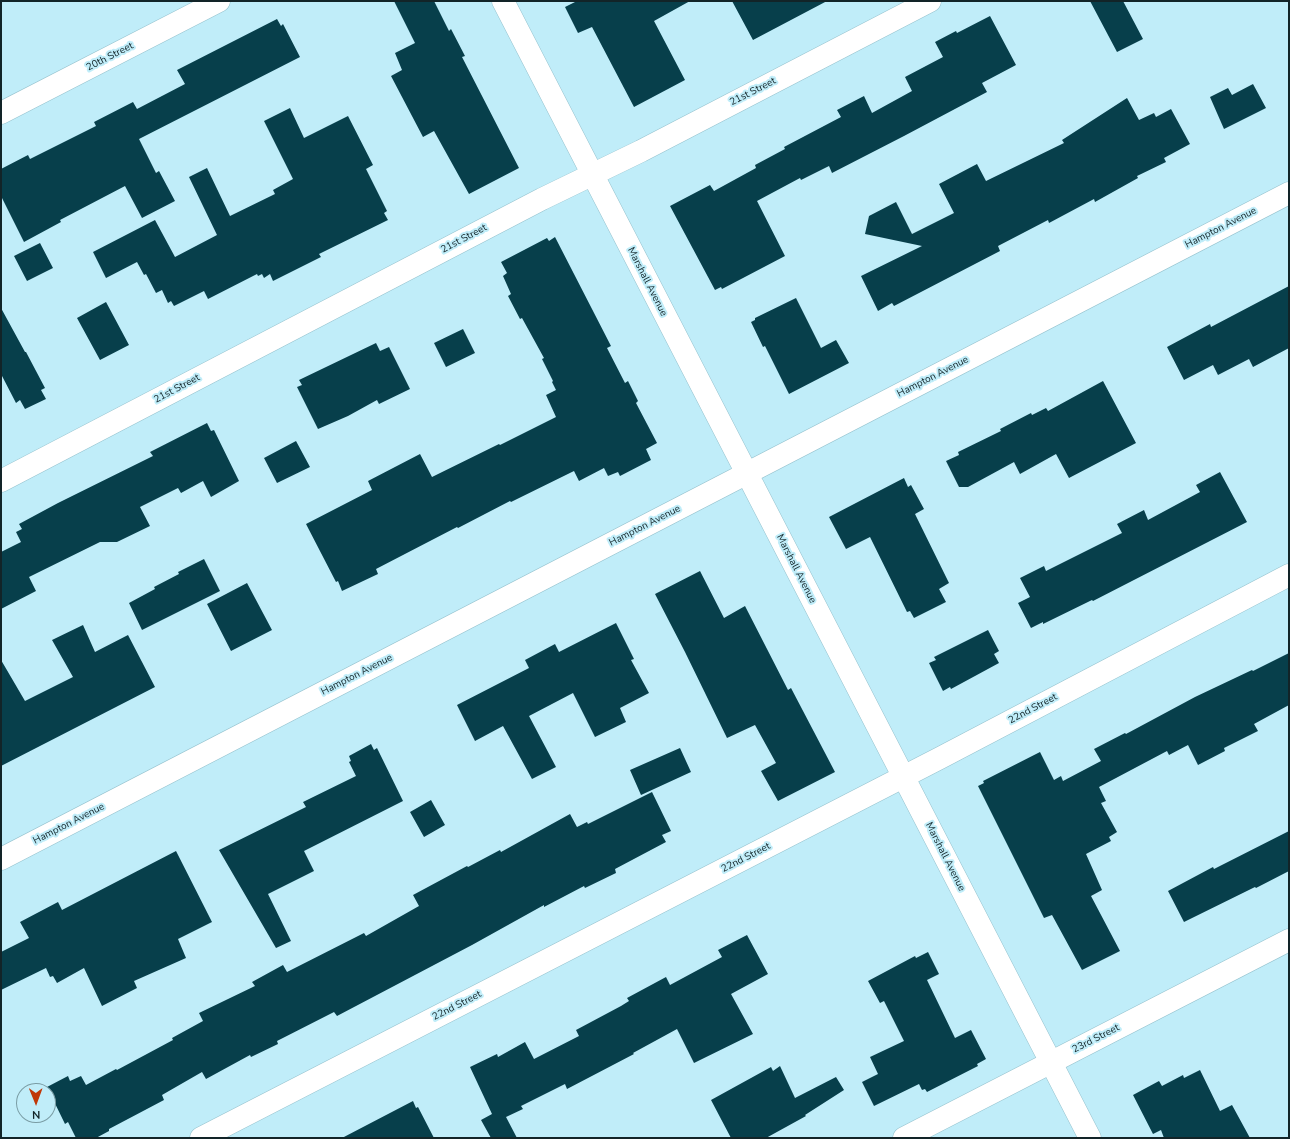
<!DOCTYPE html>
<html>
<head>
<meta charset="utf-8">
<style>
  body { margin:0 }
  #map { position:relative; width:1290px; height:1139px; overflow:hidden; background:#c0edf9; font-family:"Nunito Sans",sans-serif }
  canvas { display:block }
  .frame { position:absolute; inset:0; border:2px solid #122428; pointer-events:none }
  .north { position:absolute; left:16px; top:1083px; width:40px; height:40px; box-sizing:border-box; background:#c0edf9; border:1px solid #7a9da5; border-radius:50%; rotate:179deg; font-size:11px; font-weight:700; line-height:16px; text-align:center; color:#122428 }
  .north::after { content:''; display:block; margin:auto; width:14px; height:18px; background:#c03808; clip-path:polygon(50% 0,100% 100%,50% 72%,0 100%) }
</style>
</head>
<body>
<div id="map">
<canvas width="1290" height="1139"></canvas>
<div class="frame"></div>
<div class="north">N</div>
</div>
<script>
const g = document.querySelector('canvas').getContext('2d');
g.lineJoin = 'round';
function fillPath(path, color) {
  g.fillStyle = color;
  g.fill(path, 'evenodd');
}
function strokePath(path, color, width, dash) {
  g.strokeStyle = color;
  g.lineWidth = width;
  g.lineCap = dash ? 'butt' : 'round';
  g.setLineDash(dash || []);
  g.stroke(path);
}
function drawText(font, color, halo, rows, align = 'center') {
  g.font = font + ' "Nunito Sans",sans-serif';
  g.lineWidth = 4;
  g.setLineDash([]);
  g.textBaseline = 'middle';
  g.strokeStyle = halo;
  g.fillStyle = color;
  for (const [text, x, y, turn = 0] of rows) {
    g.save();
    g.translate(x, y);
    g.rotate((+turn || 0) * Math.PI / 180);
    g.textAlign = isNaN(turn) ? turn : align;
    if (halo) g.strokeText(text, 0, 0);
    g.fillText(text, 0, 0);
    g.restore();
  }
}
const building = new Path2D(`
  M 394,1 L 434,1 L 449,31 L 451,29 L 465,56 L 462,57 L 519,168 L 469,194 L 434,131 L 423,137 L 391,76 L 402,70 L 395,53 L 415,43 Z
  M 577,1 L 690,1 L 654,21 L 685,80 L 634,107 L 592,27 L 578,33 L 565,7 Z
  M 732,1 L 827,1 L 753,40 Z
  M 1090,1 L 1123,1 L 1143,39 L 1117,52 Z
  M 990,16 L 1016,65 L 982,83 L 987,92 L 904,136 L 832,173 L 829,166 L 801,180 L 800,178 L 757,201 L 785,256 L 722,289 L 721,287 L 715,290 L 670,206 L 710,185 L 714,191 L 756,168 L 755,165 L 785,149 L 784,147 L 841,117 L 837,110 L 864,96 L 872,113 L 912,91 L 905,77 L 943,57 L 935,42 L 956,31 L 957,33 Z
  M 277,19 L 281,26 L 283,24 L 300,57 L 139,139 L 156,173 L 159,171 L 175,201 L 142,218 L 125,186 L 60,220 L 61,222 L 24,242 L 1,196 L 1,169 L 28,155 L 30,159 L 96,126 L 94,122 L 133,102 L 137,109 L 185,84 L 177,70 Z
  M 1253,84 L 1266,108 L 1224,129 L 1210,97 L 1228,88 L 1232,95 Z
  M 1127,98 L 1139,120 L 1154,113 L 1156,117 L 1171,109 L 1190,144 L 1164,158 L 1166,162 L 1137,176 L 1138,178 L 1095,202 L 1094,199 L 1049,223 L 1048,220 L 998,246 L 1000,251 L 894,306 L 892,303 L 878,311 L 861,276 L 922,246 L 865,234 L 869,216 L 896,202 L 912,234 L 954,213 L 939,184 L 977,164 L 986,181 L 1064,143 L 1062,140 Z
  M 290,108 L 304,138 L 348,116 L 373,165 L 366,169 L 387,211 L 384,213 L 388,220 L 319,254 L 321,257 L 273,281 L 270,274 L 264,278 L 262,274 L 258,276 L 257,274 L 208,299 L 204,291 L 174,306 L 171,301 L 168,303 L 162,290 L 156,293 L 146,274 L 144,275 L 137,262 L 106,278 L 93,252 L 155,220 L 175,257 L 217,235 L 189,177 L 207,168 L 230,216 L 275,194 L 273,190 L 293,179 L 264,121 Z
  M 555,237 L 611,346 L 607,348 L 625,383 L 628,381 L 638,401 L 636,403 L 657,443 L 646,449 L 651,460 L 620,476 L 618,472 L 608,476 L 604,468 L 579,481 L 574,471 L 511,502 L 510,501 L 458,528 L 457,527 L 376,569 L 378,574 L 342,591 L 338,581 L 336,582 L 306,524 L 372,490 L 368,481 L 420,454 L 432,477 L 499,444 L 500,445 L 556,417 L 546,395 L 556,390 L 552,382 L 553,381 L 542,359 L 544,358 L 522,318 L 520,319 L 508,296 L 511,294 L 503,276 L 507,273 L 501,262 L 547,238 L 549,241 Z
  M 40,243 L 53,268 L 27,281 L 14,256 Z
  M 1289,286 L 1289,348 L 1253,367 L 1249,359 L 1218,375 L 1213,365 L 1184,380 L 1167,347 L 1210,324 L 1211,327 Z
  M 796,298 L 821,348 L 836,340 L 849,363 L 789,394 L 765,346 L 763,347 L 751,322 L 755,320 L 755,318 Z
  M 106,302 L 129,345 L 100,360 L 77,318 Z
  M 1,308 L 25,352 L 26,352 L 45,388 L 41,390 L 46,399 L 25,409 L 20,400 L 16,403 L 1,374 Z
  M 463,329 L 475,353 L 446,367 L 434,343 Z
  M 376,343 L 380,351 L 389,347 L 410,389 L 379,404 L 377,400 L 348,416 L 318,429 L 297,387 L 302,385 L 299,380 Z
  M 1103,381 L 1136,443 L 1069,478 L 1056,454 L 1020,474 L 1014,462 L 968,487 L 959,487 L 946,461 L 959,455 L 958,452 L 1001,431 L 1000,429 L 1031,413 L 1032,415 L 1046,408 L 1048,411 Z
  M 207,423 L 211,431 L 214,430 L 239,481 L 211,497 L 203,481 L 181,493 L 178,488 L 140,507 L 150,526 L 117,542 L 100,542 L 29,577 L 36,591 L 1,609 L 1,552 L 21,542 L 16,532 L 22,529 L 19,524 L 58,503 L 153,456 L 150,452 Z
  M 296,441 L 310,467 L 277,483 L 264,458 Z
  M 1220,472 L 1247,522 L 1093,601 L 1092,600 L 1043,624 L 1043,622 L 1031,628 L 1018,603 L 1030,597 L 1020,578 L 1044,566 L 1046,571 L 1122,533 L 1117,524 L 1144,510 L 1148,520 L 1200,492 L 1196,485 Z
  M 904,478 L 908,487 L 911,485 L 924,509 L 915,514 L 949,583 L 939,589 L 946,602 L 914,618 L 910,611 L 907,612 L 870,537 L 846,549 L 829,517 Z
  M 204,559 L 220,591 L 142,630 L 129,603 L 155,589 L 154,587 L 179,574 L 178,572 Z
  M 700,571 L 724,618 L 745,606 L 788,690 L 791,688 L 835,772 L 778,801 L 761,771 L 776,763 L 755,725 L 727,738 L 685,652 L 655,594 Z
  M 247,583 L 272,630 L 231,651 L 207,604 Z
  M 616,623 L 634,659 L 631,660 L 649,693 L 620,708 L 626,722 L 595,737 L 573,693 L 529,716 L 556,767 L 532,779 L 503,726 L 475,741 L 457,705 L 529,668 L 525,660 L 555,644 L 559,652 Z
  M 83,625 L 95,652 L 128,635 L 155,687 L 1,766 L 1,660 L 25,701 L 73,677 L 52,640 Z
  M 988,630 L 999,651 L 994,654 L 999,663 L 951,689 L 950,687 L 943,691 L 929,663 L 936,660 L 934,657 Z
  M 1289,653 L 1289,705 L 1254,724 L 1258,731 L 1224,748 L 1225,751 L 1198,765 L 1188,745 L 1169,755 L 1167,751 L 1099,787 L 1106,801 L 1101,803 L 1117,832 L 1109,837 L 1111,841 L 1086,854 L 1102,890 L 1091,896 L 1120,951 L 1082,970 L 1052,915 L 1044,918 L 978,786 L 984,783 L 983,781 L 1040,752 L 1054,780 L 1061,776 L 1063,781 L 1101,761 L 1094,749 L 1125,733 L 1126,734 L 1195,697 L 1252,670 L 1253,671 Z
  M 371,744 L 374,750 L 377,748 L 403,801 L 304,851 L 314,871 L 268,894 L 291,941 L 276,948 L 219,850 L 306,807 L 303,802 L 356,776 L 349,762 L 351,761 L 349,756 Z
  M 680,748 L 691,772 L 641,795 L 630,770 Z
  M 652,792 L 671,831 L 662,835 L 666,842 L 615,869 L 616,873 L 585,888 L 584,886 L 544,907 L 544,905 L 472,945 L 337,1016 L 334,1012 L 277,1041 L 278,1044 L 251,1057 L 250,1055 L 206,1079 L 202,1072 L 162,1095 L 164,1100 L 109,1129 L 109,1131 L 96,1138 L 76,1138 L 68,1122 L 65,1124 L 47,1087 L 68,1076 L 70,1081 L 81,1076 L 86,1085 L 116,1069 L 117,1070 L 173,1040 L 172,1038 L 203,1021 L 199,1013 L 255,986 L 252,982 L 283,965 L 287,972 L 364,933 L 366,936 L 419,906 L 413,895 L 467,866 L 468,867 L 500,850 L 501,852 L 570,814 L 577,827 L 587,822 L 588,824 Z
  M 431,800 L 445,825 L 424,837 L 410,812 Z
  M 1289,831 L 1289,871 L 1256,888 L 1255,887 L 1184,922 L 1168,891 L 1213,867 L 1214,869 Z
  M 176,851 L 212,922 L 178,939 L 186,958 L 134,981 L 137,988 L 102,1006 L 84,968 L 57,983 L 53,976 L 50,977 L 46,968 L 1,990 L 1,952 L 29,938 L 20,922 L 58,902 L 62,910 Z
  M 747,935 L 768,974 L 731,994 L 753,1034 L 694,1063 L 677,1029 L 633,1053 L 634,1054 L 567,1089 L 565,1084 L 521,1106 L 523,1109 L 506,1117 L 517,1138 L 491,1138 L 481,1120 L 492,1114 L 470,1067 L 497,1054 L 498,1057 L 525,1042 L 534,1059 L 579,1036 L 576,1030 L 621,1006 L 629,1001 L 627,998 L 666,977 L 670,985 L 722,957 L 718,950 Z
  M 928,952 L 939,974 L 927,980 L 955,1038 L 971,1030 L 986,1059 L 977,1064 L 978,1066 L 927,1092 L 925,1089 L 922,1090 L 919,1084 L 874,1106 L 862,1082 L 878,1074 L 870,1057 L 904,1041 L 884,1001 L 880,1003 L 868,981 L 915,956 L 916,958 Z
  M 780,1066 L 795,1098 L 836,1077 L 844,1090 L 805,1115 L 806,1116 L 766,1138 L 731,1138 L 711,1100 L 771,1067 L 773,1071 Z
  M 1200,1070 L 1220,1111 L 1232,1105 L 1250,1138 L 1164,1138 L 1161,1130 L 1153,1134 L 1133,1095 L 1159,1081 L 1162,1086 L 1183,1075 L 1184,1078 Z
  M 413,1101 L 416,1108 L 418,1107 L 434,1138 L 342,1138 Z`);
const street = new Path2D(`
  M 1,113 L 219,1
  M 1,481 L 542,199 L 641,151 L 930,1
  M 201,1138 L 940,758 L 1289,575
  M 904,1138 L 1289,940`);
const secondary = new Path2D(`
  M 503,1 L 1090,1138
  M 1,859 L 1289,193`);
const streetNames = [
  ["20th Street",110,57,-27],
  ["21st Street",753,92,-27],
  ["Hampton Avenue",1221,228,-27],
  ["21st Street",464,239,-28],
  ["Marshall Avenue",647,282,63],
  ["Hampton Avenue",933,377,-27],
  ["21st Street",177,389,-28],
  ["Hampton Avenue",645,526,-27],
  ["Marshall Avenue",796,569,63],
  ["Hampton Avenue",357,675,-27],
  ["22nd Street",1033,709,-28],
  ["Hampton Avenue",69,824,-27],
  ["Marshall Avenue",945,857,63],
  ["22nd Street",746,858,-27],
  ["22nd Street",457,1006,-27],
  ["23rd Street",1096,1039,-27]
];
fillPath(building, '#073f4b');
strokePath(street, '#95c2ce', 23);
strokePath(secondary, '#95c2ce', 23);
strokePath(street, '#fff', 22);
strokePath(secondary, '#fff', 22);
drawText('10px', '#122428', '#c0edf9', streetNames);
</script>
</body>
</html>
